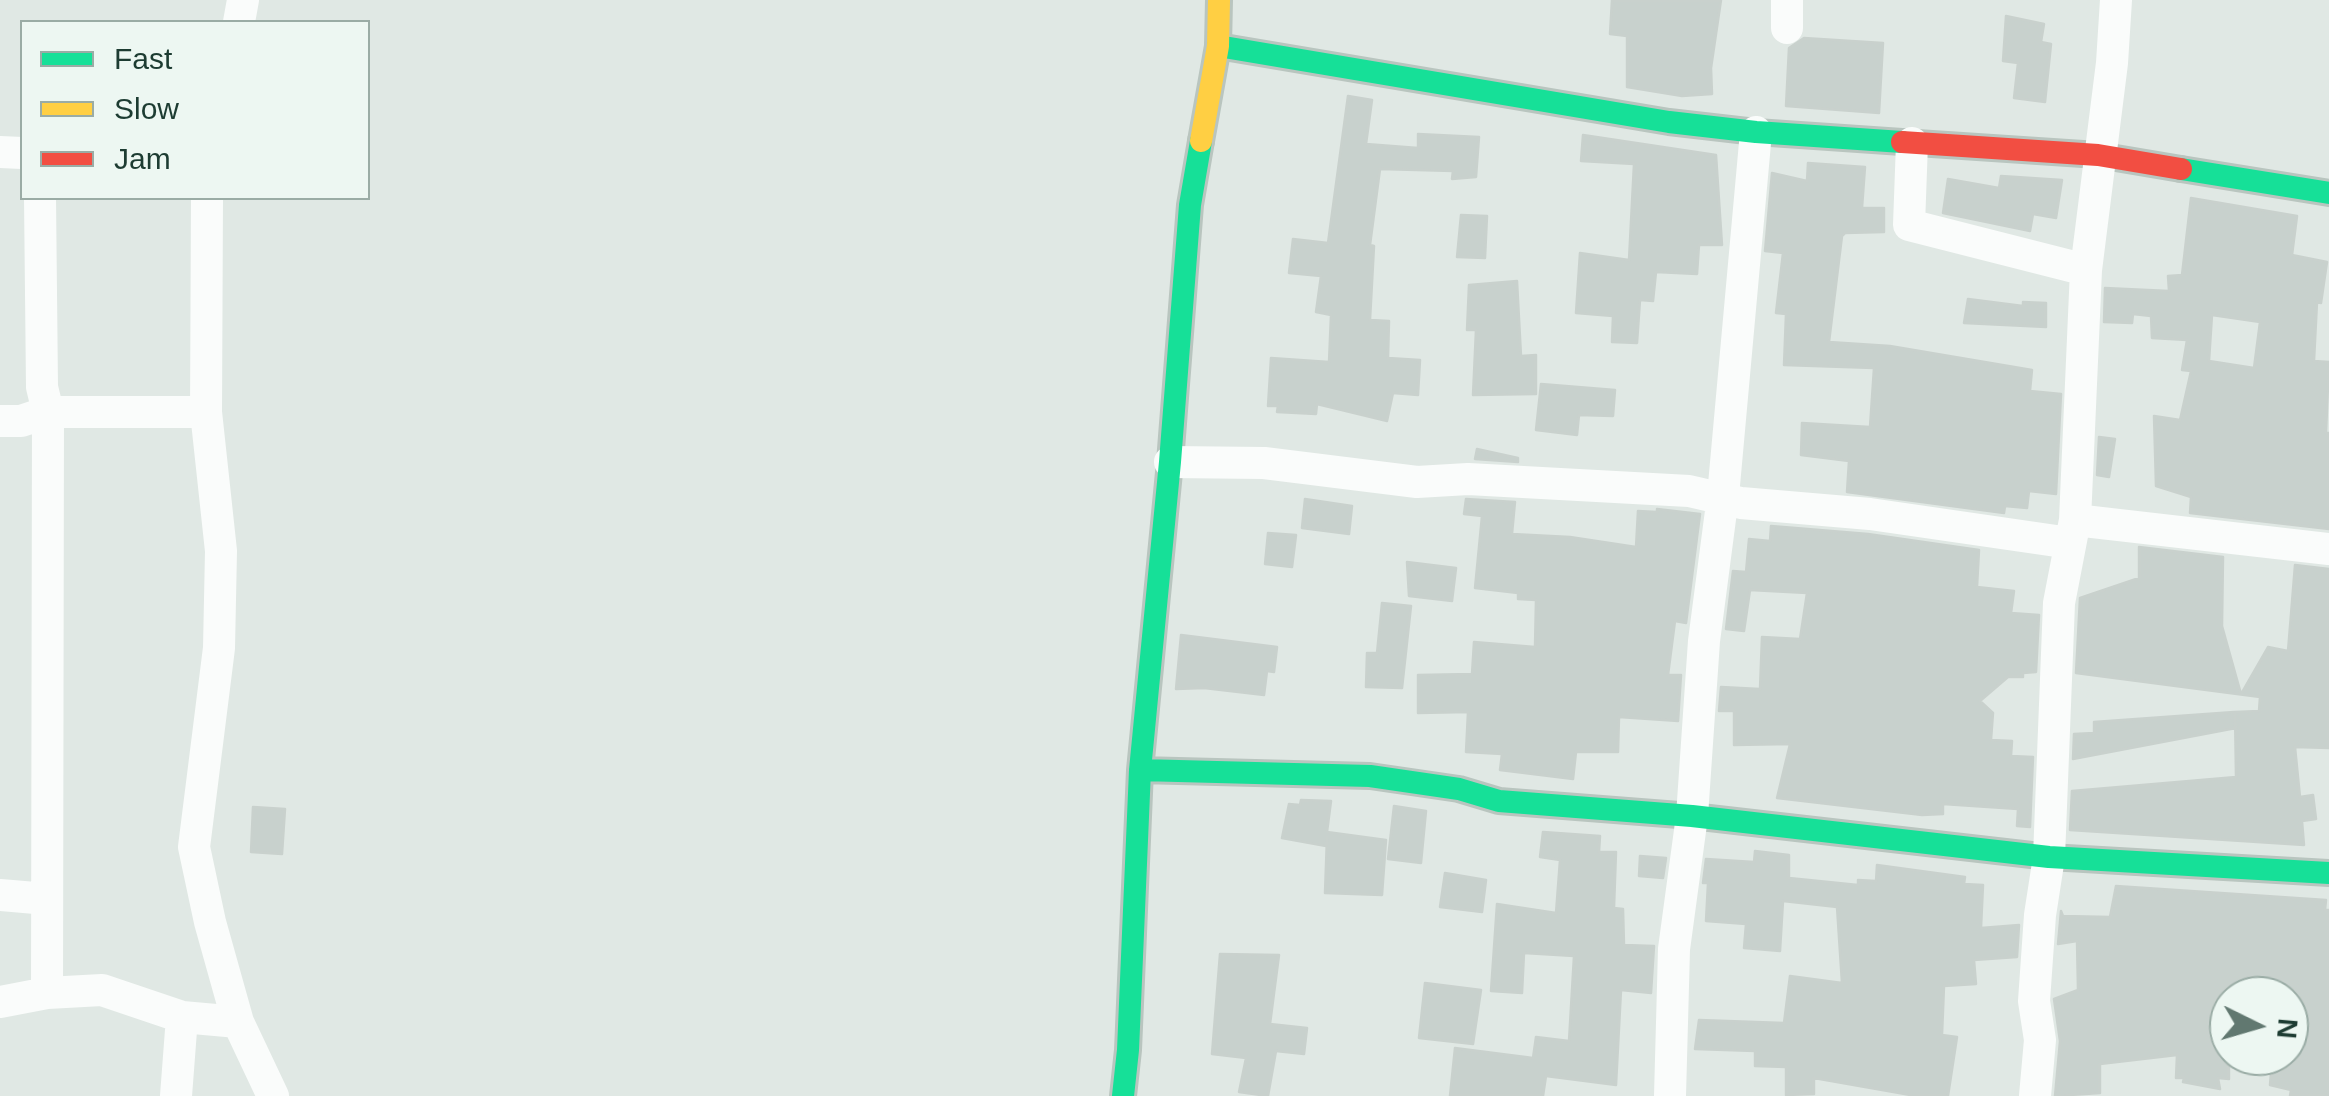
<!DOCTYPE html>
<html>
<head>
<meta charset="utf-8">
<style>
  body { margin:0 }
  #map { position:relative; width:2329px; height:1096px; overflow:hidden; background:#e0e8e4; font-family:Arial,sans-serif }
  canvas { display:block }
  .legend { position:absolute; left:20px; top:20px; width:350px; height:180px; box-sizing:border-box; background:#edf7f2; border:2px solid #9aaca5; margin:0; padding:12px 18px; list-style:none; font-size:30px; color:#1d3c32 }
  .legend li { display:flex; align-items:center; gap:20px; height:50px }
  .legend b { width:50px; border:2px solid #9aaca5 }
  .north { position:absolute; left:2209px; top:976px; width:100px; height:100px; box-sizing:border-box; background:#edf7f2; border:2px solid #9aaca5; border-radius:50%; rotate:95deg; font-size:28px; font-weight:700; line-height:40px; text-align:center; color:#1d3c32 }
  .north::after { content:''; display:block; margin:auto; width:35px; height:45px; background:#617870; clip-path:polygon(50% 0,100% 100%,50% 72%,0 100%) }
</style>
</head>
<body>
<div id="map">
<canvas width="2329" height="1096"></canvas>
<ul class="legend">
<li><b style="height:12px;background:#16e098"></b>Fast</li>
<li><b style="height:12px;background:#ffcf43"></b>Slow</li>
<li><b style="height:12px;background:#f24e42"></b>Jam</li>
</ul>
<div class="north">N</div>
</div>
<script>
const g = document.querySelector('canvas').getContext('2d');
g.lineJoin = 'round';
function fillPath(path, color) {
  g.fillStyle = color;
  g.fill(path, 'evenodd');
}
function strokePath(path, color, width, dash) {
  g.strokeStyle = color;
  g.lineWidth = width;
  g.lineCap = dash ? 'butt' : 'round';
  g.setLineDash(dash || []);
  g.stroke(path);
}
const building = new Path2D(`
  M 1612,0 L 1721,0 L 1711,68 L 1712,94 L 1682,96 L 1627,87 L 1627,36 L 1610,34 Z
  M 2006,16 L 2044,24 L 2041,42 L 2051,44 L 2045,102 L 2014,98 L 2018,63 L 2003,61 Z
  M 1804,38 L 1883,43 L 1879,113 L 1786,106 L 1789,48 Z
  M 1348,96 L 1372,100 L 1366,144 L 1418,148 L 1418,134 L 1479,137 L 1476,177 L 1452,179 L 1453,171 L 1380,169 L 1370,245 L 1374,246 L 1370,320 L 1389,321 L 1388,358 L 1420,360 L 1418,395 L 1393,393 L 1387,421 L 1317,404 L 1316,414 L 1277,412 L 1278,406 L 1268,406 L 1271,358 L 1329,362 L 1331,315 L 1316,312 L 1321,276 L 1289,273 L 1293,239 L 1328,243 Z
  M 1583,135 L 1716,155 L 1722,245 L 1699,245 L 1697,274 L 1656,272 L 1653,301 L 1640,300 L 1637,343 L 1612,342 L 1613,316 L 1576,313 L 1580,253 L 1629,260 L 1634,164 L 1581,161 Z
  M 1808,163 L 1865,167 L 1862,208 L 1884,208 L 1884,232 L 1845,233 L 1842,236 L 1829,342 L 1890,346 L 2032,370 L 2030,391 L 2061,394 L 2056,494 L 2029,491 L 2027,508 L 2005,506 L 2004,513 L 1847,492 L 1849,461 L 1801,455 L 1802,423 L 1870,427 L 1874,368 L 1784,365 L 1786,314 L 1776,313 L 1783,253 L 1765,251 L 1772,173 L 1807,181 Z
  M 2001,176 L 2062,180 L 2056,218 L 2033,214 L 2030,231 L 1943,213 L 1948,179 L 1999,188 Z
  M 2191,198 L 2297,216 L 2292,255 L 2327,262 L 2321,303 L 2317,302 L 2314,361 L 2329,362 L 2326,433 L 2329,433 L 2329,529 L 2190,513 L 2191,497 L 2156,486 L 2154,416 L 2180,420 L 2191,371 L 2182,370 L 2187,340 L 2152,338 L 2151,316 L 2133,314 L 2132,323 L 2104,322 L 2105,288 L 2169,291 L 2168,276 L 2182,275 ZM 2212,315 L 2260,322 L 2254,368 L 2209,361 Z
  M 1461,215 L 1487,216 L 1485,258 L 1457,257 Z
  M 1517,281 L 1521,356 L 1536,355 L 1536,394 L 1473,395 L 1476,330 L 1467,330 L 1469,285 Z
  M 1968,299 L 2023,306 L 2023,302 L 2046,303 L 2046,327 L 1964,323 Z
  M 1541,384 L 1615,390 L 1613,416 L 1579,415 L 1577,435 L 1536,430 Z
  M 2099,437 L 2115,439 L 2109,477 L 2097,475 Z
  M 1477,449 L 1518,458 L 1518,462 L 1475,459 Z
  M 1305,499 L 1352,506 L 1349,534 L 1302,528 Z
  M 1466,499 L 1515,502 L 1512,534 L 1570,537 L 1636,547 L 1638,511 L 1657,512 L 1657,509 L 1700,514 L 1686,623 L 1675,621 L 1668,675 L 1681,675 L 1678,721 L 1619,717 L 1618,752 L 1576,752 L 1573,779 L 1500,770 L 1502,754 L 1466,752 L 1468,712 L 1418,713 L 1418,675 L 1472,674 L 1474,642 L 1535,647 L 1536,600 L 1518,599 L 1518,593 L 1475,588 L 1482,516 L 1464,514 Z
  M 1771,526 L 1868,534 L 1979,550 L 1977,587 L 2014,591 L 2011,613 L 2039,615 L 2036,672 L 2023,673 L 2023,677 L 2008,677 L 1980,701 L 1993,713 L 1991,740 L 2012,741 L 2011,756 L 2033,757 L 2030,827 L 2017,826 L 2018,809 L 1943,804 L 1943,814 L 1922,815 L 1777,798 L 1790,744 L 1734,745 L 1734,711 L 1719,711 L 1721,687 L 1760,689 L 1762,637 L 1800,639 L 1807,593 L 1750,590 L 1744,631 L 1726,629 L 1733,571 L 1746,572 L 1749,539 L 1770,541 Z
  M 1268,533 L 1296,535 L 1292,567 L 1265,564 Z
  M 2139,547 L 2223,557 L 2222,626 L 2241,694 L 2268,647 L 2288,651 L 2295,565 L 2329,569 L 2329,748 L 2295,747 L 2300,797 L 2313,795 L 2316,819 L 2302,821 L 2304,845 L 2070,830 L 2072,791 L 2236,777 L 2235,712 L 2259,711 L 2260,697 L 2076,673 L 2080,598 L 2139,578 Z
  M 1407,562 L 1456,568 L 1452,601 L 1409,596 Z
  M 1382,603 L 1411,606 L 1402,688 L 1366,687 L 1367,653 L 1377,653 Z
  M 1181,635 L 1277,647 L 1274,672 L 1267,671 L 1264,695 L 1204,688 L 1176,689 Z
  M 2234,712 L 2236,728 L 2073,759 L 2074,734 L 2094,733 L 2094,722 Z
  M 1301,800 L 1331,801 L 1327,832 L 1386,840 L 1382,895 L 1325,893 L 1327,837 L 1326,846 L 1282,838 L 1289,804 L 1300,805 Z
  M 1394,806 L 1426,811 L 1421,863 L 1388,859 Z
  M 253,807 L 285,809 L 282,854 L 251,852 Z
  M 1543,832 L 1600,836 L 1599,852 L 1616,852 L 1614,908 L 1623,909 L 1624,945 L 1654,946 L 1651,993 L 1621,990 L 1616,1085 L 1546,1076 L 1543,1096 L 1450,1096 L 1455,1048 L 1533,1058 L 1536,1037 L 1569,1041 L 1574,956 L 1524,953 L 1522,993 L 1491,991 L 1497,904 L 1556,913 L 1560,860 L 1540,857 Z
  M 1755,851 L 1789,855 L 1789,878 L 1858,885 L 1858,880 L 1876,881 L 1877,865 L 1965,877 L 1964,884 L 1983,885 L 1981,928 L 2019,925 L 2017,957 L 1974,960 L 1976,984 L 1944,986 L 1942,1035 L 1957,1037 L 1948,1096 L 1916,1096 L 1814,1078 L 1814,1094 L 1786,1095 L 1786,1067 L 1755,1066 L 1755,1051 L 1695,1049 L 1699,1020 L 1784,1023 L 1790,976 L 1842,983 L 1837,907 L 1783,901 L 1780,951 L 1744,948 L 1746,924 L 1706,921 L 1708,883 L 1703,883 L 1706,859 L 1754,862 Z
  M 1640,856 L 1666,858 L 1663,878 L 1639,876 Z
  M 1445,873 L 1486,880 L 1482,912 L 1440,907 Z
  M 2116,886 L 2326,900 L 2325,910 L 2329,910 L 2329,1096 L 2290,1096 L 2291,1090 L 2270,1085 L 2272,1060 L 2289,1062 L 2289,996 L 2229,996 L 2229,1079 L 2218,1078 L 2220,1089 L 2183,1082 L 2184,1078 L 2176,1078 L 2177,1055 L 2100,1064 L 2100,1093 L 2055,1096 L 2060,1041 L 2054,999 L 2078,990 L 2077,941 L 2058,944 L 2061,911 L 2063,916 L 2110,917 Z
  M 1220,954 L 1279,955 L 1270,1024 L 1307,1028 L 1304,1054 L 1276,1051 L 1268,1096 L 1239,1092 L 1246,1058 L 1212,1054 Z
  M 1425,983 L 1481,990 L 1473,1044 L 1419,1038 Z`);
const street = new Path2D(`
  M 1787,0 L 1787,28
  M 239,22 L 243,0
  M 1912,143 L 1909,225 L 2086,270
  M 0,152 L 22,153
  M 40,198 L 42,387 L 48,412 L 47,993
  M 207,198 L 206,412 L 221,551 L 219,648 L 194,847 L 210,922 L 238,1022 L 273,1096
  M 0,421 L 21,421 L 48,412 L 206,412
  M 1170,462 L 1264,463 L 1417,482 L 1468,479 L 1689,491 L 1741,503 L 1870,514 L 2070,543
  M 2075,520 L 2329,549
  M 0,895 L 47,899
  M 0,1002 L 47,993 L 102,990 L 182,1017 L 238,1022
  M 176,1096 L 182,1017
  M 1670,1096 L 1674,949 L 1692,816 L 1704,641 L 1723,496 L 1756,132
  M 2035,1096 L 2040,1040 L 2034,1001 L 2040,915 L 2049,857 L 2059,603 L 2075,520 L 2086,270 L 2112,63 L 2116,0`);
const fast = new Path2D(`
  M 1218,46 L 1669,122 L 1756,132 L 1902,142
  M 2181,169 L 2329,193
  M 1140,770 L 1370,776 L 1459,789 L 1499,801 L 1692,816 L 2049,857 L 2329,873
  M 1123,1096 L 1128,1050 L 1140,770 L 1170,462 L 1190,205 L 1201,141`);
const slow = new Path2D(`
  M 1201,141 L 1218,46 L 1219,0`);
const jam = new Path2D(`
  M 1902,142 L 2098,155 L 2181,169`);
fillPath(building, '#c8d1cd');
strokePath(building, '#c9d1cd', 2.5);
strokePath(fast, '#b9c5bf', 28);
strokePath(slow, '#b9c5bf', 28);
strokePath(jam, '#b9c5bf', 28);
strokePath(street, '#fafcfb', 32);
strokePath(fast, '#16e098', 22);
strokePath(slow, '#ffcf43', 22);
strokePath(jam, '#f24e42', 22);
</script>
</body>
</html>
